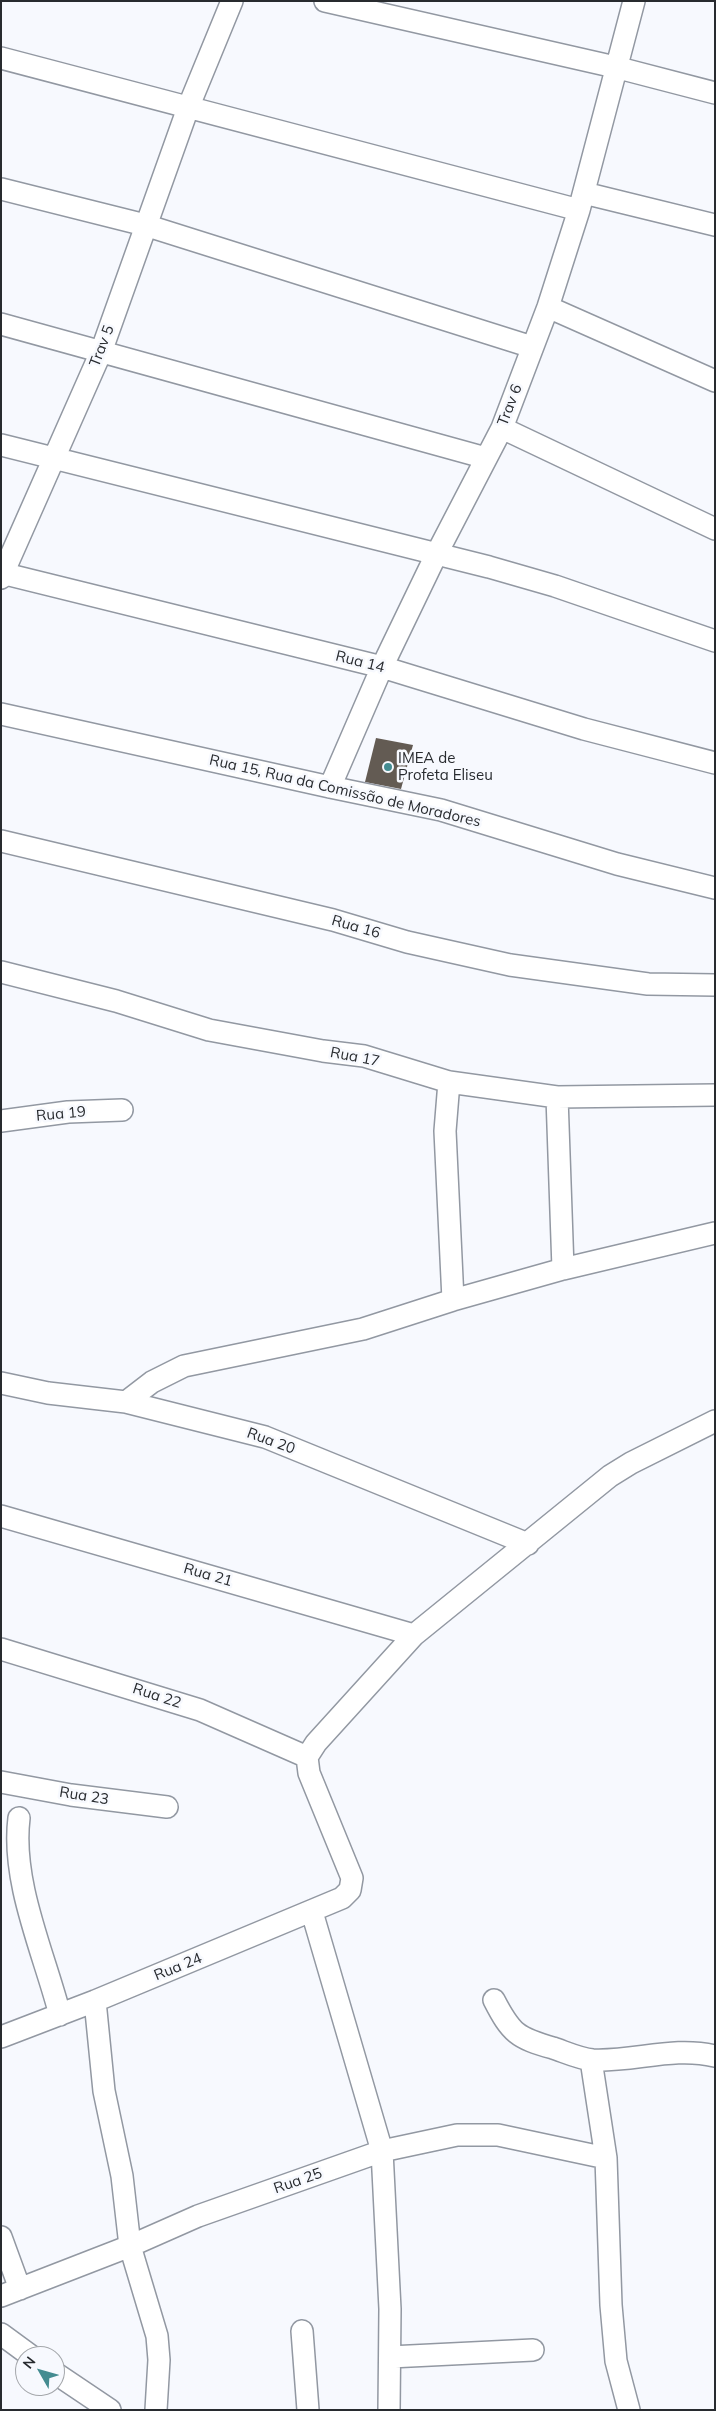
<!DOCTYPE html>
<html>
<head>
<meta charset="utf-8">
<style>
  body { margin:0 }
  #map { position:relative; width:716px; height:2411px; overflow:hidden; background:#f7f9fe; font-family:Mulish,sans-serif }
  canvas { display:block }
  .frame { position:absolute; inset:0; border:2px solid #282b2f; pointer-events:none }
  .north { position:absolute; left:15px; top:2346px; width:50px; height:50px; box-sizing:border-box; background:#f7f9fe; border:1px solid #a4a7ab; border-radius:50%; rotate:308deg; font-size:14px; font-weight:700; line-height:20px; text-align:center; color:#282b2f }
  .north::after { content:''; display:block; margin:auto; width:18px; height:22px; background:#448c91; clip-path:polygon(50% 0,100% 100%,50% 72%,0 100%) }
</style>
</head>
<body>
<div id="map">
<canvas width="716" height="2411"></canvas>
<div class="frame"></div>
<div class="north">N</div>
</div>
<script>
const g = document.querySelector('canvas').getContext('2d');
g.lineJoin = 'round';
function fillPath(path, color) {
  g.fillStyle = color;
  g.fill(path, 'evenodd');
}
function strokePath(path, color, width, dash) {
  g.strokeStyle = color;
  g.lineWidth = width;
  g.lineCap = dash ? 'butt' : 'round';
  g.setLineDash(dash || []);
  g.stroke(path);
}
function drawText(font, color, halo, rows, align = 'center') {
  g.font = font + ' Mulish,sans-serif';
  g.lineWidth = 5;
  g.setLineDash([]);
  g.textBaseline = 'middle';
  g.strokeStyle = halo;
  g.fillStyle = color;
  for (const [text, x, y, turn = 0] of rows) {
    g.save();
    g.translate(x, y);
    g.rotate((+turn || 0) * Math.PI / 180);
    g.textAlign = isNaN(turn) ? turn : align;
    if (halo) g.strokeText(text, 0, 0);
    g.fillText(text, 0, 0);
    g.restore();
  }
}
const building = new Path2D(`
  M 376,738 L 413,745 L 401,789 L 365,782 Z`);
const minor = new Path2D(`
  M 325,1 L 615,67 L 715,93
  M 1,58 L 579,210
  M 1,189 L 145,225 L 532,347
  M 584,193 L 715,225
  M 548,307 L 715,381
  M 1,324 L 486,458
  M 502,428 L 715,529
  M 1,445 L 489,567 L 555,586 L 715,641
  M 1,573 L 382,667 L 584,729 L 715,763
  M 1,578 L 101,352 L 188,108 L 232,1
  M 1,714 L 330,787 L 441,810 L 617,864 L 715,888
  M 330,787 L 382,667 L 436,555 L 502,428 L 548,307 L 579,210 L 634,1
  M 1,841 L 333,920 L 407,942 L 510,965 L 648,984 L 715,985
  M 1,972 L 116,1001 L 209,1030 L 323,1051 L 364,1056 L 449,1082 L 557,1097 L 715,1095
  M 449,1082 L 445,1131 L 453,1300
  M 557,1097 L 563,1269
  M 1,1121 L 68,1112 L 122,1110
  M 1,1383 L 48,1393 L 126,1402 L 265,1437 L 528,1544
  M 126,1402 L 152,1382 L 184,1366 L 363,1329 L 453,1300 L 563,1269 L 715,1233
  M 1,1516 L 414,1635
  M 1,1649 L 200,1710 L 307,1757
  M 1,1782 L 71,1795 L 167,1807
  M 19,1818 C 11,1882 44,1953 60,2015
  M 312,1912 L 382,2151 L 390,2309 L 389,2410
  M 494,2000 C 511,2033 517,2038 553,2048 C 565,2052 580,2059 593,2060 C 634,2062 673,2046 715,2056
  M 95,2001 L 104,2091 L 122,2176 L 130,2246 L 157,2336 L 159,2360 L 156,2410
  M 1,2037 L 95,2001 L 342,1898 L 350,1890 L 352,1878 L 309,1773 L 307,1757 L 316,1743 L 414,1635 L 610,1476 L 631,1463 L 715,1421
  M 591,2060 L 606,2158 L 611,2305 L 616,2361 L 629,2410
  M 1,2237 L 20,2289
  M 1,2296 L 130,2246 L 198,2216 L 382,2151 L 457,2135 L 498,2135 L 606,2158
  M 302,2331 L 308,2410
  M 1,2334 L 31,2356
  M 390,2357 L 533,2350
  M 55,2373 L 110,2410`);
const markers = [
  [388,767,5,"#448c91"]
];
const streetNames = [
  ["Trav 5",102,346,-69],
  ["Trav 6",510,405,-69],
  ["Rua 14",360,662,14],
  ["Rua 15, Rua da Comissão de Moradores",345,791,13],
  ["Rua 16",356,927,16],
  ["Rua 17",355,1057,11],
  ["Rua 19",61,1114,-5],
  ["Rua 20",271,1441,20],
  ["Rua 21",208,1575,16],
  ["Rua 22",157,1696,18],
  ["Rua 23",84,1796,9],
  ["Rua 24",178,1967,-22],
  ["Rua 25",298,2181,-19]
];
const poiNames = [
  ["IMEA de",398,758],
  ["Profeta Eliseu",398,775]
];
fillPath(building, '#635b53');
strokePath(minor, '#9298a2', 24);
strokePath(minor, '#fff', 21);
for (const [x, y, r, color] of markers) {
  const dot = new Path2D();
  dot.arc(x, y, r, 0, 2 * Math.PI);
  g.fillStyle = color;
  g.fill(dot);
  strokePath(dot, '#f7f9fe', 2);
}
drawText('15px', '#282b2f', '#f7f9fe', streetNames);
drawText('15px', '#282b2f', '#f7f9fe', poiNames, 'left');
</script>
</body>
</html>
